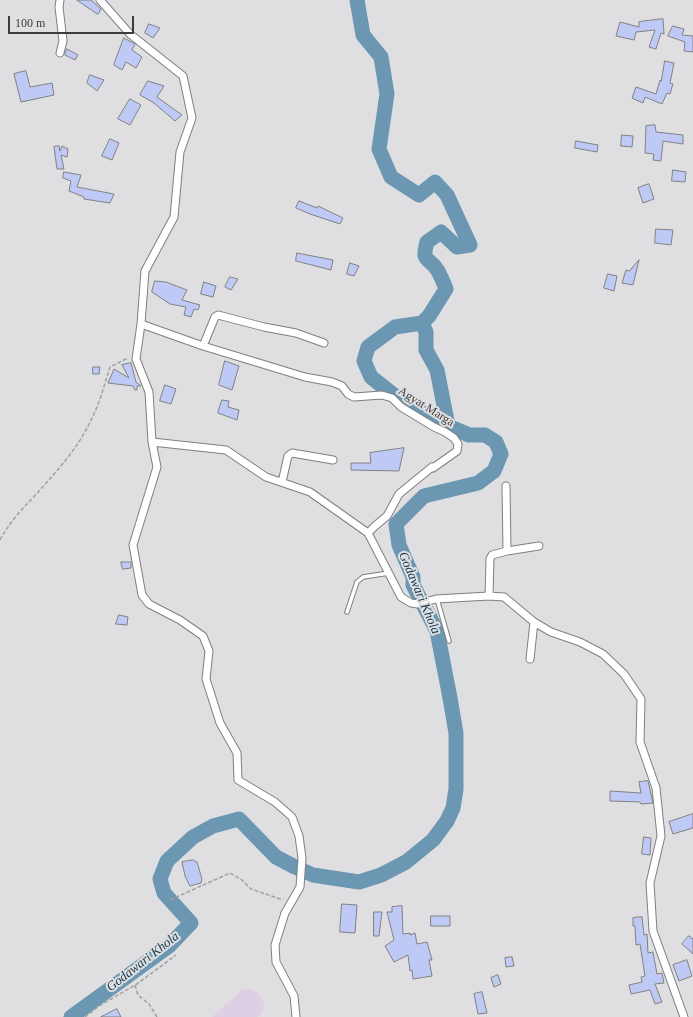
<!DOCTYPE html>
<html>
<head>
<meta charset="utf-8">
<style>
  body { margin:0 }
  #map { position:relative; width:693px; height:1017px; overflow:hidden; background:#dfdfe1; font-family:"Times New Roman",serif }
  canvas { display:block }
  .scale { position:absolute; left:8px; top:16px; width:126px; height:18px; box-sizing:border-box; border:2px solid #3c3c3c; border-top:0; padding-left:5px; font-size:12px; line-height:14px; white-space:nowrap; color:#3c3c3c; -webkit-text-stroke:3px #dfdfe1; paint-order:stroke }
</style>
</head>
<body>
<div id="map">
<canvas width="693" height="1017"></canvas>
<div class="scale">100 m</div>
</div>
<script>
const g = document.querySelector('canvas').getContext('2d');
g.lineJoin = 'round';
function fillPath(path, color) {
  g.fillStyle = color;
  g.fill(path, 'evenodd');
}
function strokePath(path, color, width, dash) {
  g.strokeStyle = color;
  g.lineWidth = width;
  g.lineCap = dash ? 'butt' : 'round';
  g.setLineDash(dash || []);
  g.stroke(path);
}
function drawText(font, color, halo, rows, align = 'center') {
  g.font = font + ' "Times New Roman",serif';
  g.lineWidth = 4;
  g.setLineDash([]);
  g.textBaseline = 'middle';
  g.strokeStyle = halo;
  g.fillStyle = color;
  for (const [text, x, y, turn = 0] of rows) {
    g.save();
    g.translate(x, y);
    g.rotate((+turn || 0) * Math.PI / 180);
    g.textAlign = isNaN(turn) ? turn : align;
    if (halo) g.strokeText(text, 0, 0);
    g.fillText(text, 0, 0);
    g.restore();
  }
}
const industrial = new Path2D(`
  M 243,989 L 251,989 L 258,993 L 264,1003 L 263,1011 L 257,1017 L 212,1017 Z`);
const river = new Path2D(`
  M 422,323 L 426,332 L 426,350 L 437,370 L 448,426
  M 71,1017 L 169,946 L 191,923 L 164,893 L 160,879 L 167,861 L 193,837 L 213,826 L 239,819 L 276,857 L 295,867 L 313,875 L 359,882 L 381,875 L 406,862 L 433,840 L 447,821 L 453,808 L 456,789 L 456,733 L 450,698 L 437,631 L 413,585 L 413,577 L 399,545 L 396,524 L 424,496 L 478,483 L 494,471 L 501,454 L 496,442 L 485,435 L 469,435 L 448,426 L 400,400 L 371,377 L 364,361 L 368,347 L 395,327 L 422,323 L 429,316 L 446,289 C 444,283 441,277 438,271 C 429,256 421,264 427,242 L 441,232 L 457,247 L 470,245 L 447,195 L 435,182 L 419,195 L 391,177 L 379,149 L 387,94 L 381,57 L 363,35 L 357,0`);
const building = new Path2D(`
  M 77,0 L 91,0 L 101,9 L 98,14 Z
  M 663,19 L 664,34 L 661,33 L 656,49 L 649,47 L 655,30 L 636,32 L 634,40 L 616,36 L 620,22 L 639,27 L 639,22 Z
  M 149,24 L 160,28 L 153,38 L 145,33 Z
  M 673,26 L 684,29 L 682,35 L 693,36 L 693,52 L 684,51 L 685,42 L 668,36 Z
  M 124,38 L 135,44 L 132,50 L 142,57 L 136,68 L 126,62 L 122,70 L 114,65 Z
  M 67,49 L 78,55 L 75,60 L 65,55 Z
  M 665,61 L 674,63 L 670,83 L 673,84 L 670,94 L 667,93 L 662,104 L 645,97 L 643,103 L 632,98 L 636,87 L 656,94 L 660,80 L 661,81 Z
  M 26,71 L 30,87 L 52,83 L 54,95 L 21,102 L 14,74 Z
  M 90,75 L 104,80 L 97,91 L 87,83 Z
  M 148,81 L 164,86 L 157,97 L 182,115 L 175,121 L 154,103 L 140,95 Z
  M 130,99 L 141,105 L 130,125 L 118,119 Z
  M 655,125 L 656,132 L 683,135 L 683,144 L 663,141 L 661,161 L 653,160 L 654,154 L 645,153 L 646,126 Z
  M 622,135 L 633,136 L 632,147 L 621,146 Z
  M 110,139 L 119,143 L 112,160 L 102,156 Z
  M 576,141 L 598,145 L 597,152 L 575,148 Z
  M 59,146 L 60,151 L 62,146 L 68,149 L 67,157 L 61,155 L 64,169 L 57,169 L 54,147 Z
  M 673,170 L 686,172 L 685,182 L 672,181 Z
  M 64,172 L 81,175 L 77,187 L 114,194 L 110,203 L 84,199 L 84,197 L 69,191 L 71,181 L 63,178 Z
  M 649,184 L 654,199 L 643,203 L 638,188 Z
  M 299,201 L 317,208 L 318,206 L 343,218 L 340,224 L 310,214 L 296,208 Z
  M 656,229 L 673,230 L 671,245 L 655,243 Z
  M 297,253 L 333,260 L 331,270 L 296,261 Z
  M 639,260 L 633,285 L 622,283 L 626,270 L 629,271 Z
  M 350,263 L 359,266 L 354,276 L 347,274 Z
  M 608,274 L 617,276 L 614,291 L 604,288 Z
  M 230,277 L 238,279 L 231,290 L 225,287 Z
  M 155,281 L 166,282 L 187,290 L 182,300 L 200,305 L 198,310 L 194,309 L 191,317 L 184,315 L 186,307 L 170,304 L 152,292 Z
  M 204,282 L 216,286 L 213,297 L 201,294 Z
  M 225,361 L 239,366 L 232,390 L 219,385 Z
  M 131,363 L 136,382 L 141,386 L 137,386 L 137,390 L 135,390 L 133,386 L 108,383 L 114,369 L 129,378 L 122,365 Z
  M 93,367 L 100,367 L 99,374 L 93,374 Z
  M 165,385 L 176,389 L 171,404 L 160,401 Z
  M 222,400 L 229,401 L 228,407 L 239,410 L 237,420 L 218,413 Z
  M 404,448 L 399,471 L 351,470 L 351,463 L 371,463 L 370,453 Z
  M 121,562 L 131,562 L 131,568 L 123,569 Z
  M 119,615 L 128,617 L 127,625 L 116,624 Z
  M 648,781 L 653,803 L 641,804 L 640,802 L 610,801 L 610,791 L 641,793 L 639,782 Z
  M 693,814 L 693,828 L 673,834 L 669,822 Z
  M 644,837 L 651,838 L 650,855 L 642,854 Z
  M 193,860 L 197,862 L 202,879 L 201,883 L 190,886 L 185,876 L 182,862 Z
  M 342,904 L 357,905 L 355,933 L 340,932 Z
  M 402,906 L 403,934 L 410,933 L 410,935 L 415,933 L 417,944 L 427,942 L 432,960 L 429,960 L 432,976 L 413,979 L 412,970 L 410,971 L 408,955 L 394,962 L 385,946 L 394,940 L 387,912 L 392,912 L 392,907 Z
  M 374,912 L 382,912 L 379,936 L 374,936 Z
  M 431,916 L 450,916 L 450,926 L 431,926 Z
  M 642,917 L 644,935 L 647,934 L 648,953 L 653,952 L 657,974 L 662,973 L 664,983 L 655,984 L 662,1002 L 655,1004 L 650,990 L 631,994 L 629,985 L 642,982 L 641,977 L 645,976 L 640,944 L 636,945 L 635,926 L 633,926 L 633,918 Z
  M 689,936 L 693,939 L 693,954 L 682,944 Z
  M 512,957 L 514,966 L 506,967 L 505,958 Z
  M 687,960 L 692,976 L 679,981 L 673,965 Z
  M 498,975 L 501,984 L 494,987 L 491,978 Z
  M 482,992 L 487,1013 L 478,1014 L 474,994 Z
  M 117,1009 L 121,1017 L 101,1017 Z`);
const path = new Path2D(`
  M 0,540 C 12,517 31,501 48,481 C 63,464 79,445 89,424 C 99,406 104,386 110,367 L 128,358
  M 170,900 L 230,873 L 242,880 L 251,889 L 283,900
  M 135,985 L 138,995 L 149,1004 L 157,1017
  M 85,1017 L 99,1006 L 137,984 L 176,955`);
const service = new Path2D(`
  M 437,599 L 449,641
  M 347,612 L 357,582 L 363,577 L 389,573`);
const minor = new Path2D(`
  M 100,0 L 130,34 L 183,76 L 192,118 L 180,152 L 174,217 L 145,271 L 141,324 L 136,359 L 149,392 L 152,442 L 157,467 L 133,545 L 142,595 L 149,604 L 180,620 L 203,636 L 209,651 L 206,679 L 220,723 L 237,753 L 238,780 L 275,802 L 292,817 L 299,836 L 302,858 L 300,887 L 285,913 L 275,945 L 276,962 L 294,996 L 296,1017
  M 60,53 L 63,41 L 59,7 L 60,0
  M 141,324 L 203,346 L 305,377 L 332,382 L 342,386 L 348,394 L 354,397 L 382,395 L 392,398 L 401,407 L 434,427 L 445,432 L 454,438 L 458,444 L 457,451 L 433,468 L 432,467 L 399,494 L 387,516 L 375,526 L 368,533
  M 203,346 L 215,317 L 218,315 L 264,327 L 296,333 L 324,343
  M 152,442 L 226,450 L 266,477 L 310,492 L 368,533 L 401,597 L 411,603 L 418,604 L 436,599 L 489,596 L 504,597 L 534,622 L 551,632 L 580,642 L 603,654 L 624,674 L 641,699 L 640,742 L 656,788 L 661,836 L 650,883 L 653,931 L 684,1017
  M 282,482 L 288,456 L 292,453 L 333,460
  M 506,486 L 507,551
  M 489,596 L 490,559 L 492,555 L 507,551 L 539,546
  M 530,659 L 534,622`);
const streetNames = [
  ["Agyat Marga",426,407,32]
];
const waterNames = [
  ["Godawari Khola",419,593,67],
  ["Godawari Khola",143,962,-38]
];
fillPath(industrial, '#ddd0e4');
strokePath(river, '#6b97b2', 15);
fillPath(building, '#bfc9f5');
strokePath(building, '#808182', 1);
strokePath(service, '#7f7f81', 5.5);
strokePath(minor, '#7f7f81', 9);
strokePath(path, '#a0a0a1', 1.5, [4, 2]);
strokePath(service, '#fff', 3.5);
strokePath(minor, '#fff', 7);
drawText('12px', '#3c3c3c', '#dfdfe1', streetNames);
drawText('italic 13px', '#13384c', '#dfdfe1', waterNames);
</script>
</body>
</html>
